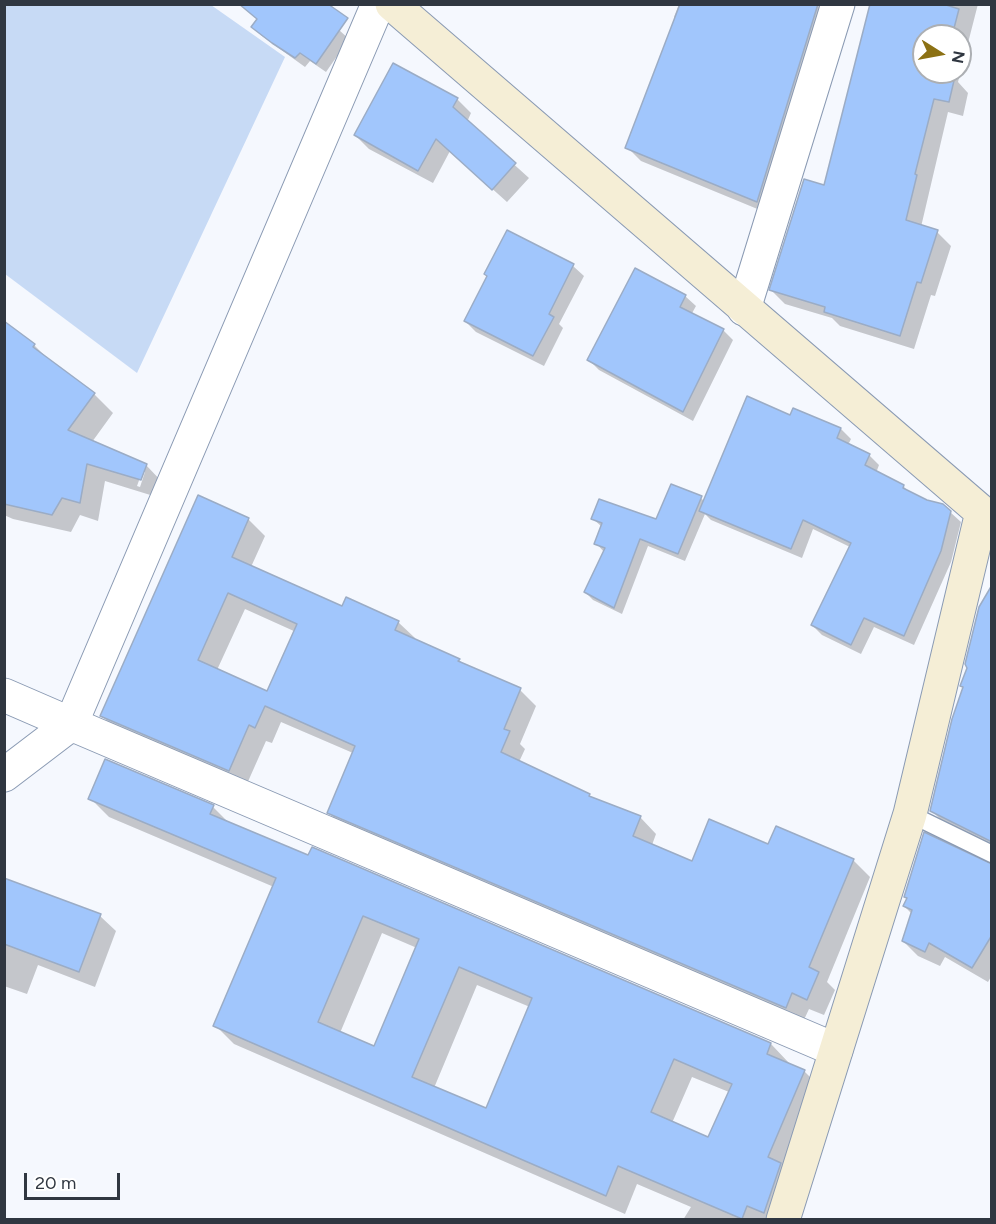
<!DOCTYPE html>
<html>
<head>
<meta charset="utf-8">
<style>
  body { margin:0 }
  #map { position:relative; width:996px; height:1224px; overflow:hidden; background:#f5f8fe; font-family:Figtree,sans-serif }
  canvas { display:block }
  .frame { position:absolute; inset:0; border:6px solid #303741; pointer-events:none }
  .north { position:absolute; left:912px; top:24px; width:60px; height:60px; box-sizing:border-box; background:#fff; border:2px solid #acafb3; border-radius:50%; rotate:101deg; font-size:16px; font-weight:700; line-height:24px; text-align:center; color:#303741 }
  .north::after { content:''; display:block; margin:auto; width:21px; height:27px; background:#8c7114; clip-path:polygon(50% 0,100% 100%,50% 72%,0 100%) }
  .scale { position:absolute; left:24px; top:1173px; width:96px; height:27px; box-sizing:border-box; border:3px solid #303741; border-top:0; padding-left:8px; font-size:18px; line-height:21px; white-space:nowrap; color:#303741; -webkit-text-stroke:4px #fff; paint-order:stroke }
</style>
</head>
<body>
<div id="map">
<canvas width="996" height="1224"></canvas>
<div class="frame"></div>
<div class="north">N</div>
<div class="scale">20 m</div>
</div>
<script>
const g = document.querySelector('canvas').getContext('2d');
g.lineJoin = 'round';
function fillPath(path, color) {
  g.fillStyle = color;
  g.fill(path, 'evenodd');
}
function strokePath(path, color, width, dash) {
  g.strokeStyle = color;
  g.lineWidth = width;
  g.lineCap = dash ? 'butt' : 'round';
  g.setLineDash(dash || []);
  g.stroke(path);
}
const water = new Path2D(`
  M 4,5 L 211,5 L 285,57 L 137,373 L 5,274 Z`);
const shadow = new Path2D(`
  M 679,4 L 839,4 L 772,215 L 641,161 L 627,147 L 676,19 L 674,17 Z
  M 871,4 L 978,4 L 958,82 L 968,93 L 963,116 L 948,112 L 921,227 L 937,232 L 951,246 L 935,296 L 931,295 L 914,349 L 840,326 L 832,318 L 785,304 L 771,290 L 825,187 ZM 924,36 L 960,36 L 960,72 L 924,72 Z
  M 245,8 L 339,30 L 349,39 L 326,72 L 310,61 L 305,67 L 262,36 L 253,27 L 258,20 Z
  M 457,99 L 471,113 L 467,122 L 529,178 L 507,202 L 450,151 L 433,183 L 369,149 L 355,135 Z
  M 573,266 L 584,276 L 559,324 L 563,328 L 544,366 L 476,332 L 465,321 Z
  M 635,270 L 685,296 L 696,306 L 691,315 L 723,330 L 733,340 L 693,421 L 599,370 L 589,360 Z
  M 4,323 L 34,345 L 52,363 L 94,394 L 113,413 L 92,442 L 146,465 L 164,484 L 160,498 L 105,481 L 98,521 L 80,515 L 71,532 L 13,519 L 4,515 ZM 142,472 L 145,472 L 140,487 L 137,486 Z
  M 791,416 L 841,429 L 851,439 L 848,445 L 869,455 L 879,465 L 876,473 L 903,486 L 911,494 L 950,512 L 961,522 L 951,562 L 914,645 L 874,627 L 861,654 L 822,635 L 812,625 L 850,547 L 813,529 L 802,558 L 711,520 L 705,514 L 685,561 L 648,546 L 622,614 L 593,600 L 585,592 L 604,552 L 596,543 L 601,526 L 593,519 L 657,521 L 701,498 L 704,501 Z
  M 198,497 L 248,519 L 265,536 L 251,567 L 343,608 L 398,622 L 415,638 L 414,640 L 459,660 L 464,665 L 520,690 L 536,706 L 520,744 L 525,749 L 519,762 L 589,795 L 593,799 L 640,817 L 656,834 L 652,845 L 693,863 L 769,846 L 853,860 L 870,877 L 827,982 L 835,990 L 824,1015 L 809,1009 L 802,1024 L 345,829 L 328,812 L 353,753 L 281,722 L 272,743 L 266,741 L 246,786 L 118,732 L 102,716 ZM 245,609 L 296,632 L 268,693 L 217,670 Z
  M 992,588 L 992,848 L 947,826 L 932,811 Z
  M 90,798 L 213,807 L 230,824 L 309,857 L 313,849 L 771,1044 L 789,1063 L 789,1065 L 804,1071 L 823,1090 L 787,1220 L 683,1220 L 691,1207 L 637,1184 L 625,1214 L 234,1044 L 215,1025 L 274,887 L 109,817 ZM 382,933 L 417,948 L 375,1048 L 340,1033 ZM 477,985 L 530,1007 L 487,1110 L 434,1088 ZM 692,1077 L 729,1092 L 709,1139 L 672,1123 Z
  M 992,865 L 992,975 L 988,982 L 945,957 L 940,966 L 918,956 L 903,941 L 912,914 L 904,906 Z
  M 4,893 L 100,916 L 116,931 L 95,987 L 38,965 L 27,994 L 4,986 Z`);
const building = new Path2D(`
  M 239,4 L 328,4 L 348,18 L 316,64 L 300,53 L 295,58 L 272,43 L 251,27 L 257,19 Z
  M 680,4 L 818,4 L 757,202 L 625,148 Z
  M 870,4 L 943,4 L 959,9 L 952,36 L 924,36 L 924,72 L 956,72 L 949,102 L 934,99 L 915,174 L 917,175 L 906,220 L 938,230 L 921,283 L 917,282 L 900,336 L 824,312 L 825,307 L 769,290 L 804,179 L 824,185 Z
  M 393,63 L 458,98 L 453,107 L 516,163 L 492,190 L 436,139 L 418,171 L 354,135 Z
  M 507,230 L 574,264 L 549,314 L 554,317 L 533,356 L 464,321 L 487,276 L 484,274 Z
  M 635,268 L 686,295 L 680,307 L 724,329 L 683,412 L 587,360 Z
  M 4,321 L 35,344 L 33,347 L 95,393 L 68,430 L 147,464 L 141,480 L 87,464 L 80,503 L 62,498 L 52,515 L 4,504 Z
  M 747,396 L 790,415 L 793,408 L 841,428 L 837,438 L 870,454 L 865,465 L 904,485 L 903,488 L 927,500 L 943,504 L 951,511 L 941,551 L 904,636 L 864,618 L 851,645 L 811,625 L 851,543 L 803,520 L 791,549 L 699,511 Z
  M 671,484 L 702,496 L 678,554 L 640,539 L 614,608 L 584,592 L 605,548 L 594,544 L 602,523 L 591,519 L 599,499 L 656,519 Z
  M 198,495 L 249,518 L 232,557 L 342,606 L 346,597 L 399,621 L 395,630 L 460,659 L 458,661 L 521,688 L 504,729 L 510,731 L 501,752 L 590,794 L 589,796 L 641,816 L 633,836 L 692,861 L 709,819 L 768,844 L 776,826 L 854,859 L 809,967 L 819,972 L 807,1000 L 792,993 L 786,1008 L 327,813 L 355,746 L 265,706 L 255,728 L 249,725 L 229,771 L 100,716 ZM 228,593 L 297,624 L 267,691 L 198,660 Z
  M 992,585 L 992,842 L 930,811 L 952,719 L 963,687 L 960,686 L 967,668 L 965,664 L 979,607 Z
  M 105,759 L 214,805 L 210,814 L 308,855 L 312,847 L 771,1043 L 767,1054 L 805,1070 L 768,1157 L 781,1163 L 764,1213 L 747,1206 L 742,1219 L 618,1166 L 606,1196 L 213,1026 L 276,878 L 88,799 ZM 363,916 L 419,939 L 374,1046 L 318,1022 ZM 459,967 L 532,998 L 486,1108 L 412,1077 ZM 674,1059 L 732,1084 L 708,1137 L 651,1112 Z
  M 924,832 L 992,864 L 992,935 L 972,968 L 929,943 L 925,952 L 902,941 L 912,910 L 903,906 L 907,898 L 904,897 Z
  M 4,878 L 101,914 L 79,972 L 4,944 Z`);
const lane = new Path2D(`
  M 910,814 L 992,854`);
const street = new Path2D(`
  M 378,4 L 71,724 L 836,1050
  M 744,309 L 838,4
  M 4,695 L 71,724 L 4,775`);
const secondary = new Path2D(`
  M 392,4 L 992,521
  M 783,1220 L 910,814 L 982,512`);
fillPath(water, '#c7daf5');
fillPath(shadow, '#0003');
fillPath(building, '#a1c6fc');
strokePath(building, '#9bacc5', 1.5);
strokePath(lane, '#8a9ab3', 19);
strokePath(street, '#8a9ab3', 35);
strokePath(secondary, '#8a9ab3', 35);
strokePath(lane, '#fff', 16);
strokePath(street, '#fff', 33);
strokePath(secondary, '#f5eed6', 33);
</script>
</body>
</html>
